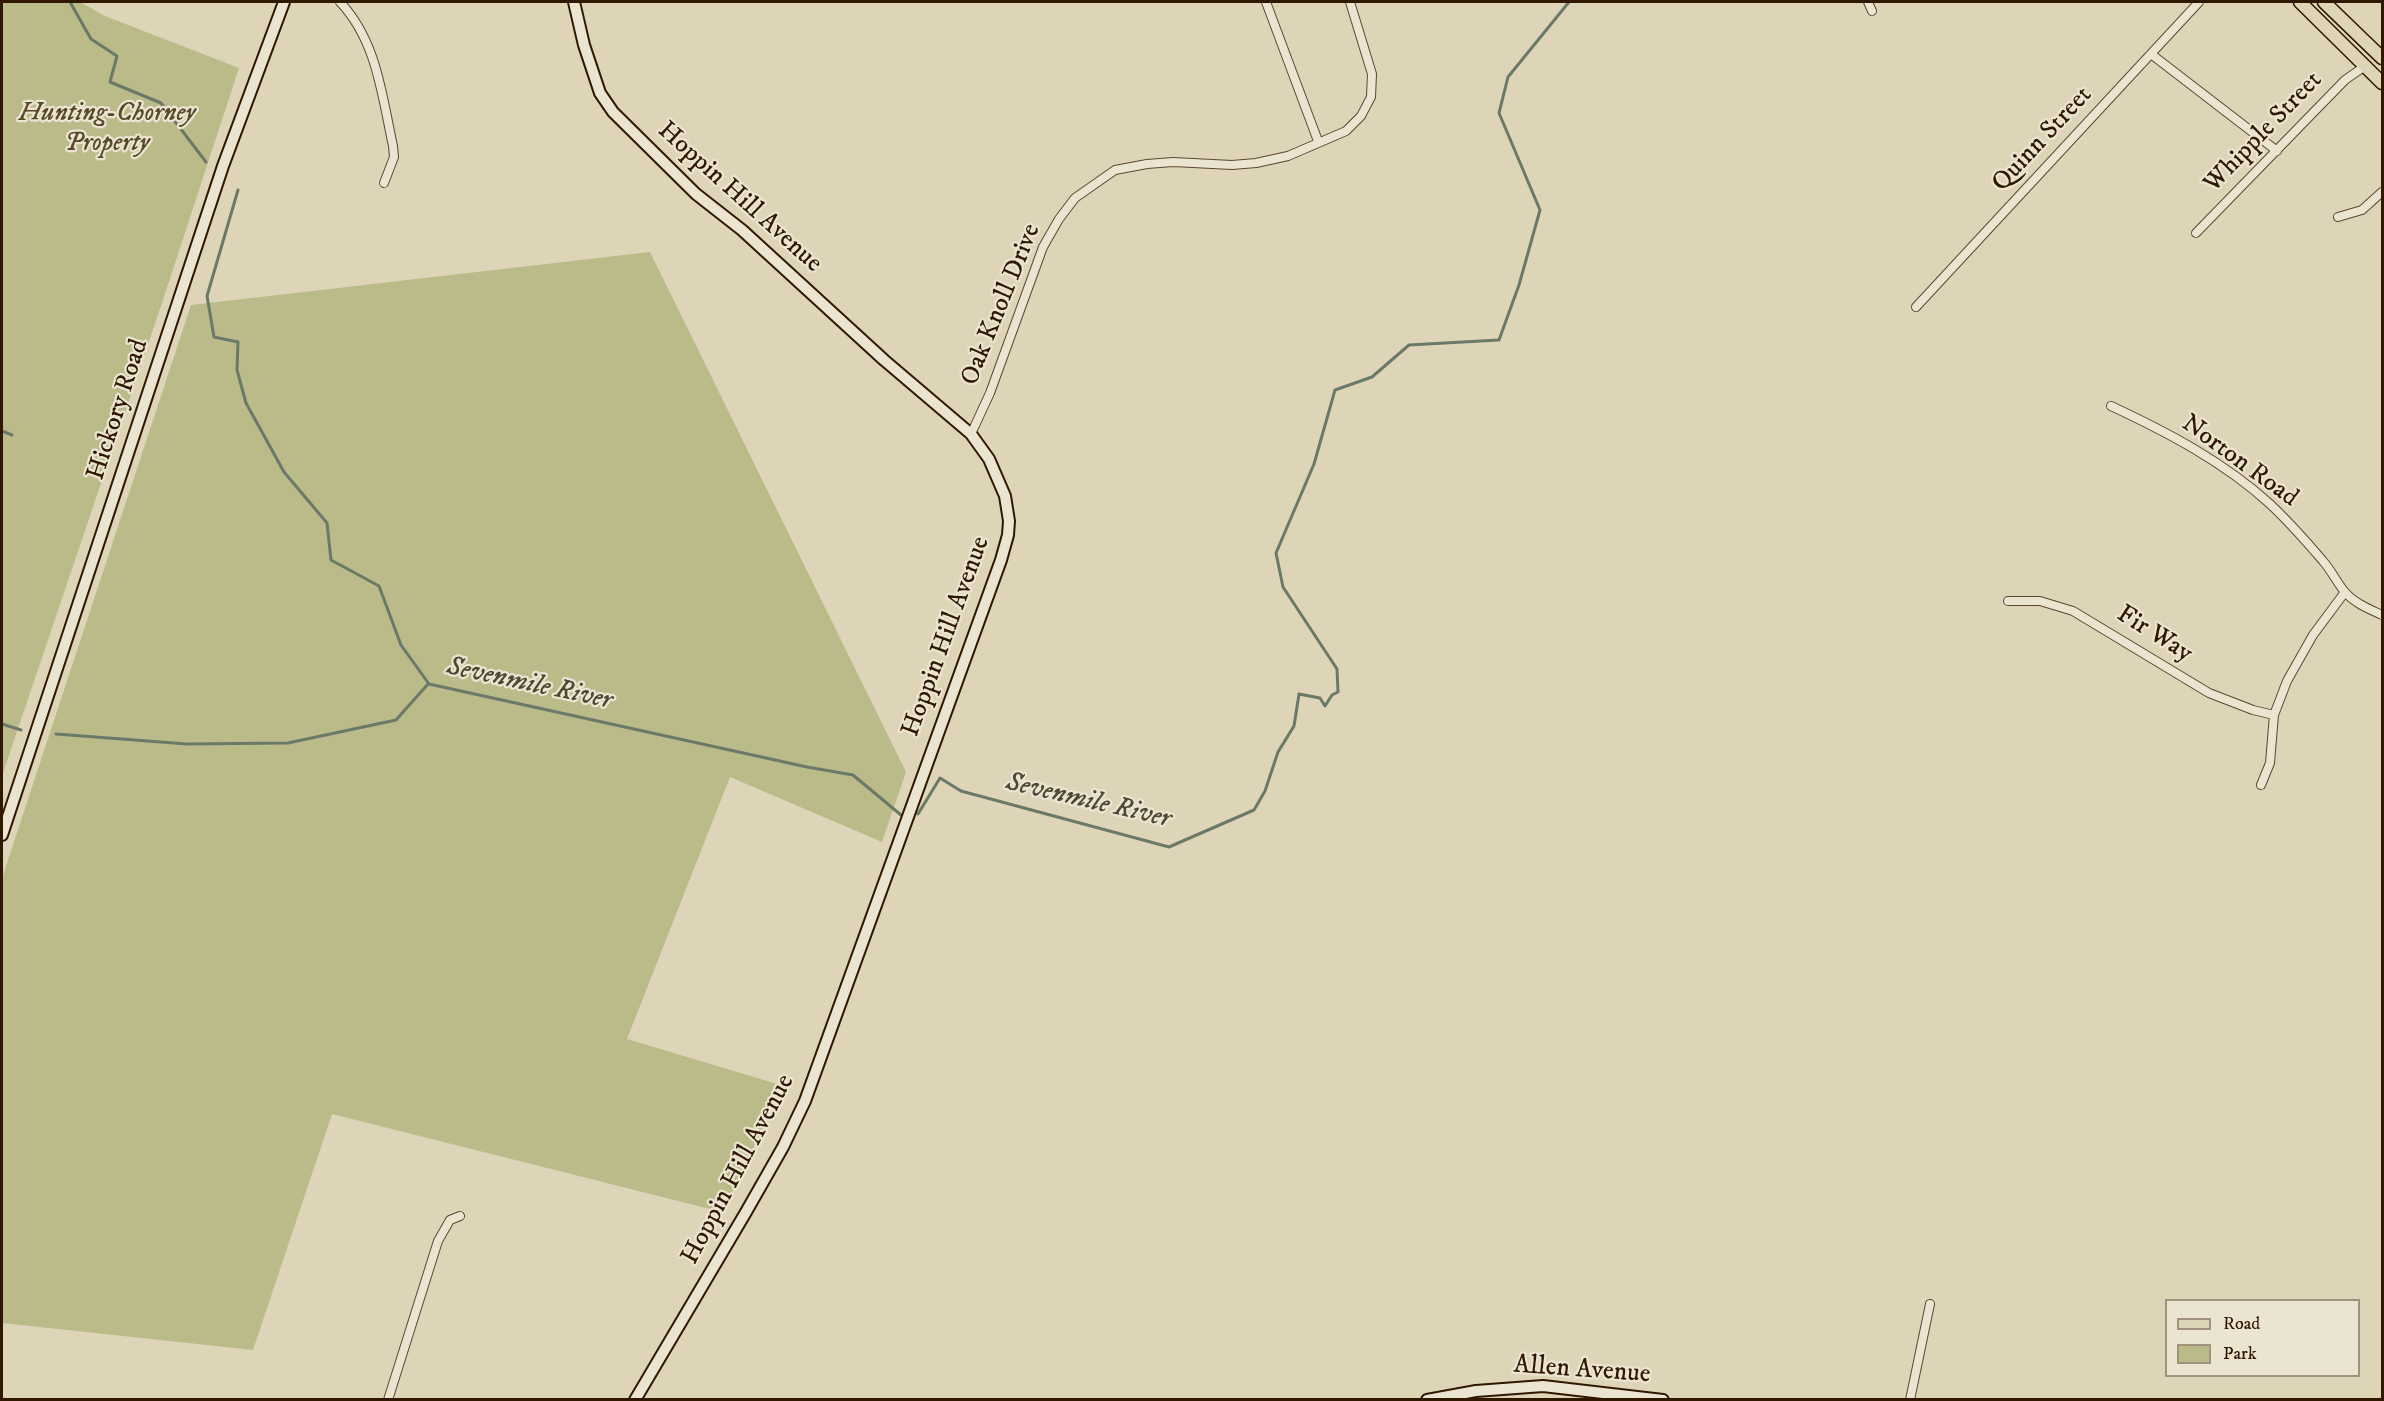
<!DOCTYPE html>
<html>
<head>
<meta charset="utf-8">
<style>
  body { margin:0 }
  #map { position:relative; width:2384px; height:1401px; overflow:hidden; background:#ded5b8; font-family:"IM FELL DW Pica",serif }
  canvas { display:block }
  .frame { position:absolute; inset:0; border:3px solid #301800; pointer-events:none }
  .legend { position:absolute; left:2165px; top:1299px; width:195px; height:78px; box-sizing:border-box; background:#eae4d1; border:2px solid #a0927d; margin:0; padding:8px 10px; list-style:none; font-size:18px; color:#301800 }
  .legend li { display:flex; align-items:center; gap:12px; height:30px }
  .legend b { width:30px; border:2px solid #a0927d }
</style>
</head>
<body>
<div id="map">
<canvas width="2384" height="1401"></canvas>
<div class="frame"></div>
<ul class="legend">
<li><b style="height:8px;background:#ded5b8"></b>Road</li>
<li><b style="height:16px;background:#babb89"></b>Park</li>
</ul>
</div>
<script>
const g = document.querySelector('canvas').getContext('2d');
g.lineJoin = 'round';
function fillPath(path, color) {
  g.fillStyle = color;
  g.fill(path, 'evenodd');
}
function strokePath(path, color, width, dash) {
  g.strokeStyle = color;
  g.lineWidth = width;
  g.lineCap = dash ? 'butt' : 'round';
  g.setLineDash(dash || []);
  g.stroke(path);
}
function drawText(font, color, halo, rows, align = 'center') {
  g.font = font + ' "IM FELL DW Pica",serif';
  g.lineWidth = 4.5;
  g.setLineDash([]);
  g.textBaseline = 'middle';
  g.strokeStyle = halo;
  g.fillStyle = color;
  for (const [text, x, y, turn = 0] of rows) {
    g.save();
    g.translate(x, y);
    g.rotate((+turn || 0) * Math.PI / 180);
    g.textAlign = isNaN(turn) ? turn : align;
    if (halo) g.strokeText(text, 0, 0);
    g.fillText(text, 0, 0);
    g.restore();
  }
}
const green = new Path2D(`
  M 2,2 L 80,2 L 105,16 L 239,68 L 163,300 L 2,776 Z
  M 650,252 L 906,772 L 882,842 L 730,777 L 627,1039 L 784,1086 L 722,1212 L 332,1114 L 253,1350 L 2,1323 L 2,878 L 191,305 Z`);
const stream = new Path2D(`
  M 70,2 L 91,39 L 117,56 L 110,82 L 161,103 L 206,162
  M 238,190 L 207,296 L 214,337 L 238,342 L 237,370 L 246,403 L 284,472 L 327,523 L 331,560 L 379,586 L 401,645 L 429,684 L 807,767 L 853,775 L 901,815
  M 2,431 L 12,435
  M 2,724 L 21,730
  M 56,734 L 187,744 L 288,743 L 396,720 L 428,684
  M 918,814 L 940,778 L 961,791 L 1169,847 L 1254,810 L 1265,791 L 1278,752 L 1294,726 L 1299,694 L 1320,698 L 1325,706 L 1332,695 L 1338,692 L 1337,669 L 1283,587 L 1276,553 L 1314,464 L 1335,390 L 1372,377 L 1409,345 L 1499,340 L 1519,285 L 1540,210 L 1499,113 L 1508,77 L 1569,2`);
const street = new Path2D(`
  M 340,2 C 377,41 382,96 393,146 L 394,157 L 384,183
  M 1266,2 L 1318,141
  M 1868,2 L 1872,11
  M 2151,54 L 2277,151
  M 2338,217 L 2362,210 L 2382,192
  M 2196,233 L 2345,80 L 2365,66
  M 1916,307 L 2199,2
  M 2111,406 C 2167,432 2224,462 2270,504 C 2289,522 2306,541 2323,561 C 2331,570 2336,581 2344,591 C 2354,603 2369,609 2382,615
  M 971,434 L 990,393 L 1043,247 L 1059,219 L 1075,198 L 1115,170 L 1147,164 L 1173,162 L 1232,165 L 1256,163 L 1288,156 L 1346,131 L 1361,116 L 1371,97 L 1372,74 L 1350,2
  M 2008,601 L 2040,601 L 2073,611 L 2209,693 L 2253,710 L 2274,715
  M 2261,785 L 2270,763 L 2274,715 L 2287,681 L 2313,635 L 2345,592
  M 388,1400 L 438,1241 L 450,1220 L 460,1216
  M 1910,1400 L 1930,1304`);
const secondary = new Path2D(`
  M 574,2 L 584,45 L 600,93 L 613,112 L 696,194 L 742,230 L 884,360 L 971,434 L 989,459 L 1005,496 L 1009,521 L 1008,535 L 1001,560 L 805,1101 L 783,1147 L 746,1212 L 635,1400
  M 2,835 L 223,166 L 284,2
  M 1427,1400 L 1476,1391 L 1543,1386 L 1663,1400`);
const primary = new Path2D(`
  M 2300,2 L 2382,83
  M 2324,2 L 2382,58`);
const parkNames = [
  ["Hunting-Chorney",107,115],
  ["Property",107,145]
];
const streetNames = [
  ["Whipple Street",2264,133,-46],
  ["Quinn Street",2043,140,-47],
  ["Hoppin Hill Avenue",739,198,42],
  ["Oak Knoll Drive",1002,305,-68],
  ["Hickory Road",119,410,-72],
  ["Norton Road",2239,462,36],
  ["Fir Way",2154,635,32],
  ["Hoppin Hill Avenue",947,637,-70],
  ["Hoppin Hill Avenue",739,1170,-62],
  ["Allen Avenue",1582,1371,4]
];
const waterNames = [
  ["Sevenmile River",529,685,12],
  ["Sevenmile River",1088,802,13]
];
fillPath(green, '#babb89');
strokePath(stream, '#6b7968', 3);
strokePath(street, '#5c472e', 10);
strokePath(secondary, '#301800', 14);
strokePath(primary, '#301800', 15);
strokePath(street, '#eae4d1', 8);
strokePath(secondary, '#eae4d1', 10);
strokePath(primary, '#ded5b8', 12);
drawText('italic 26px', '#594929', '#eae4d1', parkNames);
drawText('26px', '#301800', '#eae4d1', streetNames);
drawText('italic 27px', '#4e4834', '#eae4d1', waterNames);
</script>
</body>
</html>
